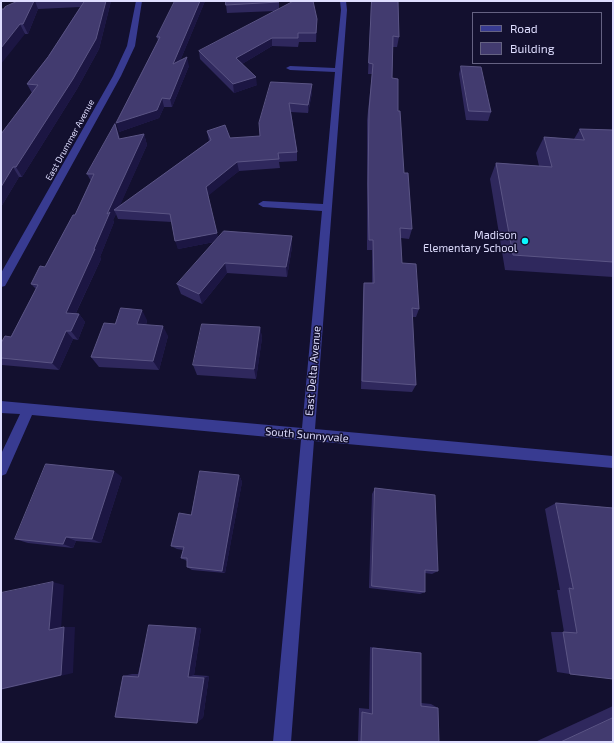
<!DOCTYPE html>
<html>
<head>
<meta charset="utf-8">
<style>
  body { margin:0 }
  #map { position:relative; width:614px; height:743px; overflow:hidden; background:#13102f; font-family:"Exo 2",sans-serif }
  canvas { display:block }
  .frame { position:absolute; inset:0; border:2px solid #dfdeff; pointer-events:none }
  .legend { position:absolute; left:472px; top:12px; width:130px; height:52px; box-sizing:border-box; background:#13102f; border:1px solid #656282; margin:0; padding:5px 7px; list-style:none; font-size:12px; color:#dfdeff }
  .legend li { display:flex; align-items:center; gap:8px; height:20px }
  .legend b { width:20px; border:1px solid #656282 }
</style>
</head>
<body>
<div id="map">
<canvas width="614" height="743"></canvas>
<div class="frame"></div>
<ul class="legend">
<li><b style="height:5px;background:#383b91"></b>Road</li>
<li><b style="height:11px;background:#423b6f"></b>Building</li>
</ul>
</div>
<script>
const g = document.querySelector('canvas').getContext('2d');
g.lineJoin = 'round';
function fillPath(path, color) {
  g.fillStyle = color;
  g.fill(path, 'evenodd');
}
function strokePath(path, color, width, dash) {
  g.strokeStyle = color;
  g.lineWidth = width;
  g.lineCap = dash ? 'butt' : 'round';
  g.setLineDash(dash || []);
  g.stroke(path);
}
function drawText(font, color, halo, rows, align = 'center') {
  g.font = font + ' "Exo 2",sans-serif';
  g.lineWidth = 3;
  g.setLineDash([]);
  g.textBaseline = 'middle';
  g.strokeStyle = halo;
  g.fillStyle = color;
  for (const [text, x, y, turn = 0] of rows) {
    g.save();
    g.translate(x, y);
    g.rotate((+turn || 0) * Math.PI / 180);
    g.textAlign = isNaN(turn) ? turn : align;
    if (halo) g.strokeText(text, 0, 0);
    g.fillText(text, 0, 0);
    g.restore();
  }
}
const minor = new Path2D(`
  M 136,1 L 142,1 L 135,46 L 121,76 L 5,286 L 1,287 L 1,273 L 113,76 L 127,46 Z
  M 340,1 L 346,1 L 347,10 L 315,429 L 613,456 L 613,468 L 314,441 L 291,742 L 273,742 L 301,440 L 32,415 L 6,474 L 1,476 L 1,454 L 20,414 L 1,413 L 1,401 L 302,428 L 322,211 L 263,207 L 258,204 L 263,201 L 323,204 L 335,72 L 290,70 L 286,68 L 290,66 L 335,68 L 341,10 Z`);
const wall = new Path2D(`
  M 18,1 L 111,1 L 99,49 L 77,89 L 22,177 L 19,177 L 1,207 L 1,134 L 32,93 L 27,84 L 48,57 L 80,7 L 38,9 L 28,34 L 25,34 L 4,9 Z
  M 175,1 L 205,1 L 180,61 L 189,66 L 172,107 L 164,107 L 159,118 L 119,132 L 158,41 L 157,37 Z
  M 279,1 L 279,9 L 317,19 L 316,42 L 299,42 L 298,47 L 272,46 L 242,64 L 257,85 L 234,93 L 200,59 L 199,51 L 275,11 L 227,13 L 226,5 Z
  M 371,1 L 398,1 L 399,37 L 397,47 L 393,47 L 392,78 L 398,111 L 404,173 L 412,229 L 409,239 L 401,238 L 402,263 L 419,309 L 416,317 L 412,317 L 416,385 L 412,392 L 361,389 L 363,292 L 364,283 L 372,283 L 372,250 L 367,250 L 367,120 L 372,74 L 368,74 Z
  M 461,66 L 491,112 L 488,121 L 466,120 L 459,74 Z
  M 271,82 L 312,93 L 308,113 L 291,112 L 297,152 L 297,161 L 279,162 L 280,168 L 239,171 L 208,195 L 218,238 L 292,236 L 292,247 L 287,277 L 227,273 L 202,304 L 181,294 L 177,284 L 214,242 L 178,249 L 172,222 L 118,219 L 116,214 L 113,220 L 114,222 L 100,257 L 101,259 L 76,313 L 79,314 L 85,322 L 78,340 L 73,339 L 59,370 L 2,365 L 1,364 L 1,343 L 11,337 L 36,289 L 31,284 L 45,267 L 75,215 L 91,181 L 87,174 L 115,124 L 120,139 L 144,134 L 147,145 L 119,207 L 209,141 L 207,131 L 230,138 L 260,136 Z
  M 580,129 L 613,130 L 613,277 L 505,270 L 490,179 L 496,163 L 539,166 L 536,153 L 544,137 L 574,139 Z
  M 147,320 L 146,325 L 168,336 L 159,370 L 99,367 L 91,357 L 115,324 Z
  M 260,327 L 262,338 L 256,379 L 197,375 L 193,365 Z
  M 239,475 L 242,482 L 225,573 L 192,570 L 187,567 L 187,561 L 181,558 L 183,550 L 177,549 L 171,546 L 191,515 Z
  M 122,477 L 101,543 L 76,541 L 73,548 L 28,543 L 15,539 Z
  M 375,488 L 438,571 L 432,574 L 425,573 L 425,592 L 420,594 L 369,588 L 372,494 Z
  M 556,503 L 613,508 L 570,674 L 557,672 L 551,632 L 564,632 L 557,590 L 560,590 L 545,509 Z
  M 149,625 L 201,628 L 194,675 L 209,676 L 203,718 L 123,676 L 132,674 L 138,674 Z
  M 370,647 L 421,653 L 421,703 L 431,704 L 438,708 L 439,742 L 358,742 L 359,708 L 369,709 Z
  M 613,706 L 613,742 L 535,742 Z`);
const shadedWall = new Path2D(`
  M 34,1 L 35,1 L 38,9 L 28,34 L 23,24 Z
  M 106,1 L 111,1 L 99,49 L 77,89 L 22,177 L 16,167 Z
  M 200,1 L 205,1 L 175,73 L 173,64 Z
  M 317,19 L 317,28 L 316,42 L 316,33 Z
  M 20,24 L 25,34 L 1,64 L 1,48 Z
  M 272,38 L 272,46 L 237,67 L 236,58 Z
  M 187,57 L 189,66 L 172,107 L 170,99 Z
  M 256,77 L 257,85 L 234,93 L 233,84 Z
  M 312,84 L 312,93 L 308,113 L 308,105 Z
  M 162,98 L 164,107 L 159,118 L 119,132 L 116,123 Z
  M 115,124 L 119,134 L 123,149 L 119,139 Z
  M 144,134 L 147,145 L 118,210 L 114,210 L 116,214 L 113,220 L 114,222 L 100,257 L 101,259 L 72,321 L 66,313 L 94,249 L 107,214 Z
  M 237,162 L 239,171 L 208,196 L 206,187 Z
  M 13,167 L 19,177 L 1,207 L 1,187 Z
  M 217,233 L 219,241 L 178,249 L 175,241 Z
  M 292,236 L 292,247 L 287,277 L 286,267 Z
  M 225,263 L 227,273 L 202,304 L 199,294 Z
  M 142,310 L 147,320 L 143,335 L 137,324 Z
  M 79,314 L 85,322 L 78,340 L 71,331 Z
  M 163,326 L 168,336 L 159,370 L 153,361 Z
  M 260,327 L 262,338 L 256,379 L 254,369 Z
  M 66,331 L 73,339 L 59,370 L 52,363 Z
  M 114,471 L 122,477 L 101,543 L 92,539 Z
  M 239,475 L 242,482 L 225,573 L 222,571 Z
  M 66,537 L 76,541 L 73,548 L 63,544 Z
  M 53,582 L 64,585 L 61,630 L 49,630 Z
  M 64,627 L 75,627 L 73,673 L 1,690 L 1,689 Z
  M 196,628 L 201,628 L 194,675 L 188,677 Z
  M 209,676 L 203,718 L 197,723 L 204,678 Z`);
const building = new Path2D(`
  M 18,1 L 34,1 L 23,24 L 20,24 L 1,48 L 1,9 L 4,9 L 5,7 Z
  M 85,1 L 106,1 L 96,39 L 73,79 L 16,167 L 13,167 L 1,187 L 1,134 L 38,85 L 27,84 L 48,57 Z
  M 175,1 L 200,1 L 173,64 L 187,57 L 170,99 L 162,98 L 157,110 L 116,123 L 160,37 L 157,37 Z
  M 226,1 L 279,1 L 279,2 L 226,5 Z
  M 294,1 L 313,1 L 317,19 L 316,33 L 298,33 L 298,38 L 272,38 L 236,58 L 256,77 L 233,84 L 199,51 Z
  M 372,1 L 398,1 L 399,37 L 393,36 L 392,78 L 398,79 L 398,111 L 400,111 L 404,173 L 408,173 L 412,229 L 400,228 L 402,263 L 416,264 L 419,309 L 412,308 L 416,385 L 362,381 L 364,283 L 374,283 L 373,240 L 369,240 L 368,184 L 369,110 L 373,64 L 369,63 Z
  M 461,66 L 481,67 L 491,112 L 469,111 Z
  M 271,82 L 312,84 L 308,105 L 289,103 L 297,152 L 278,153 L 279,159 L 237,162 L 206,187 L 217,233 L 175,241 L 170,214 L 114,210 L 211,140 L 207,131 L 225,125 L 230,138 L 260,136 L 259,123 Z
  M 115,124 L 119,139 L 144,134 L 107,214 L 110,212 L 94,249 L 95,249 L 66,313 L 79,314 L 71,331 L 66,331 L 52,363 L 1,358 L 1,343 L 5,336 L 11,337 L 38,285 L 31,284 L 40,266 L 45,267 L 73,215 L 75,215 L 94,174 L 87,174 Z
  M 580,129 L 613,130 L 613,262 L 513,255 L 496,163 L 552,167 L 544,137 L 584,140 Z
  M 224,231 L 292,236 L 286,267 L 225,263 L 199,294 L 177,284 Z
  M 121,308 L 142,310 L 137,324 L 163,326 L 153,361 L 91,357 L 104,323 L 115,324 Z
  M 202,324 L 260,327 L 254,369 L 193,365 Z
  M 46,464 L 114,471 L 92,539 L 66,537 L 63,544 L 15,539 Z
  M 200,471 L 239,475 L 222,571 L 187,567 L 187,558 L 181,558 L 184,547 L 171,546 L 179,513 L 191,515 Z
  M 375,488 L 435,495 L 438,571 L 425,570 L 425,592 L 372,586 Z
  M 556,503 L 613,508 L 613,679 L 570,674 L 563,632 L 577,633 L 569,588 L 573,589 Z
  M 53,582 L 49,630 L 64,627 L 61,675 L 1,689 L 1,593 Z
  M 149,625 L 196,628 L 188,677 L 204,678 L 197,723 L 115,717 L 123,676 L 138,677 Z
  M 373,648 L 421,653 L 421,706 L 438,708 L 439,742 L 361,742 L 362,712 L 372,714 Z
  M 613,718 L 613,742 L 561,742 Z`);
const markers = [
  [525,241,4,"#0af8ff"]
];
const farStreetnames = [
  ["East Drummer Avenue",70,140,-61]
];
const poiNames = [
  ["Madison",517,235],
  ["Elementary School",517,248]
];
const streetNames = [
  ["East Delta Avenue",313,371,-85],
  ["South Sunnyvale",307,435,5]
];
fillPath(minor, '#383b91');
fillPath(wall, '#2f285d');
fillPath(shadedWall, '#1c1643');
fillPath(building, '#423b6f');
strokePath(building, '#5b5585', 1);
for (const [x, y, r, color] of markers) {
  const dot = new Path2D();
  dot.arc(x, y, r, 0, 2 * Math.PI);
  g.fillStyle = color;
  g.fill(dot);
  strokePath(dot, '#13102f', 1.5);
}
drawText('9px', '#dfdeff', '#13102f', farStreetnames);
drawText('11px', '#dfdeff', '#13102f', poiNames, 'right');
drawText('11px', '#dfdeff', '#13102f', streetNames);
</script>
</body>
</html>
